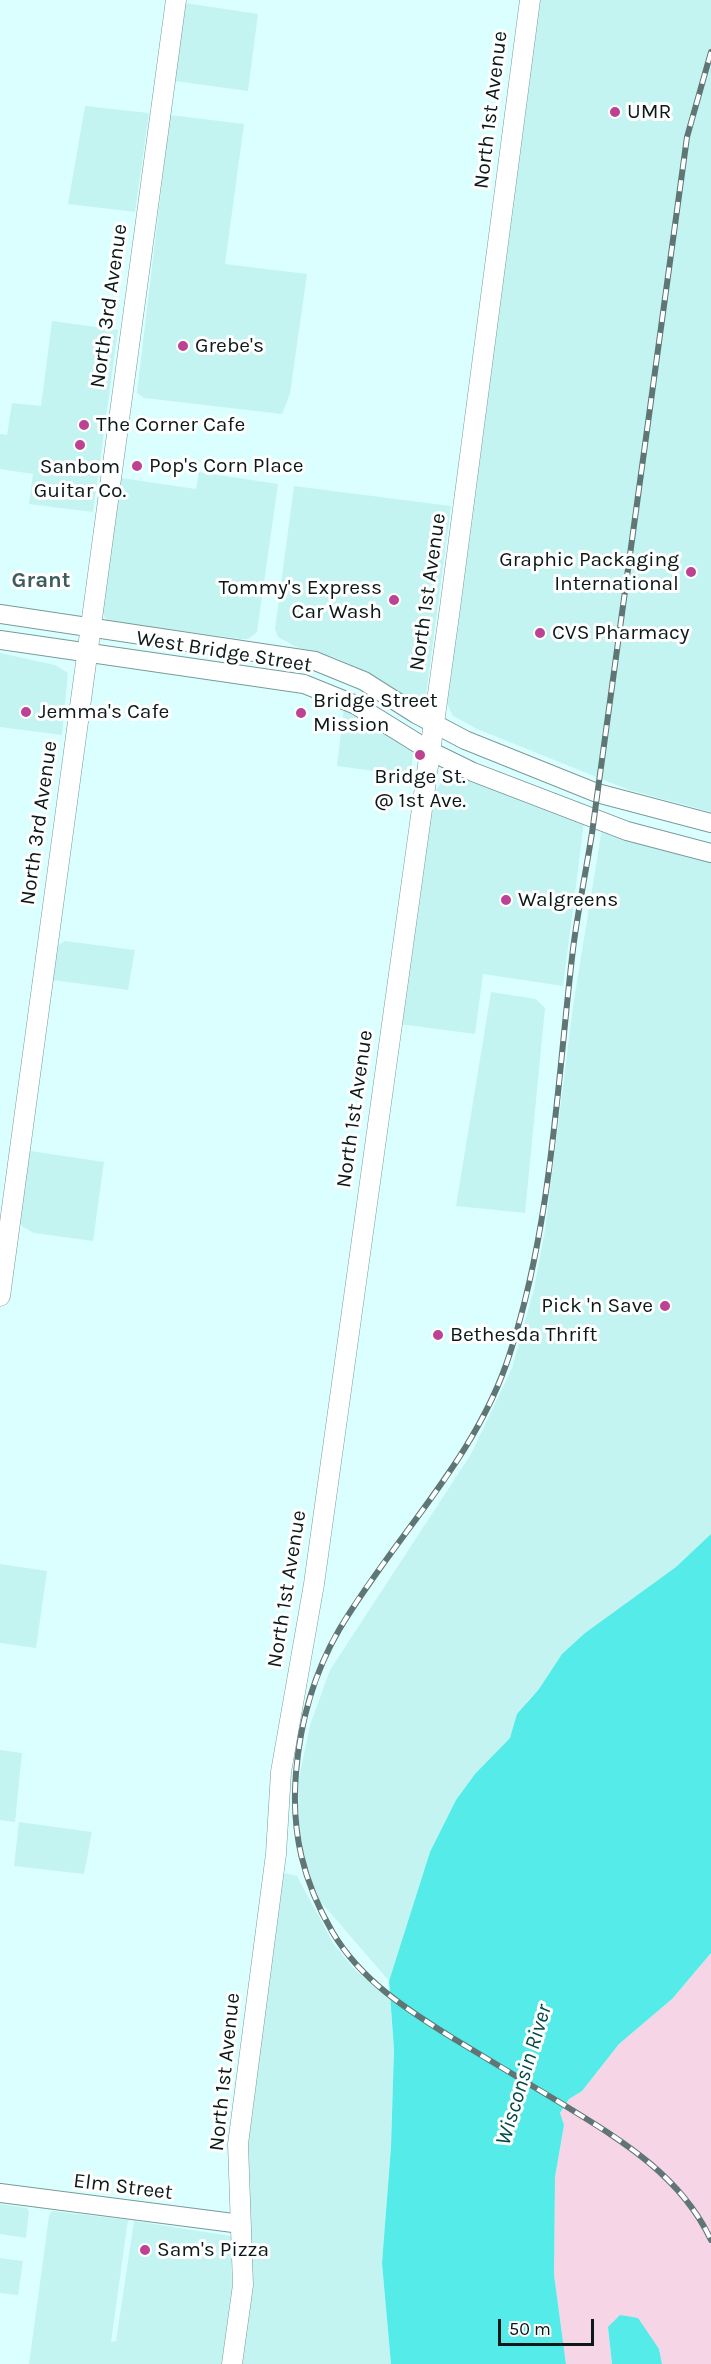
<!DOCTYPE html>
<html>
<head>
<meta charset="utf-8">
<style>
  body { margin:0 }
  #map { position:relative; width:711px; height:2364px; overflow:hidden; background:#dafffe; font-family:Karla,sans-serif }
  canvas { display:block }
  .scale { position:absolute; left:498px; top:2319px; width:96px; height:27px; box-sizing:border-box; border:3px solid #0c1919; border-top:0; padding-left:8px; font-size:18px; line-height:21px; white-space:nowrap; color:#0c1919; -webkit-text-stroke:4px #fff; paint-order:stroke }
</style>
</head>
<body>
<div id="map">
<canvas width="711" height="2364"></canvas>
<div class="scale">50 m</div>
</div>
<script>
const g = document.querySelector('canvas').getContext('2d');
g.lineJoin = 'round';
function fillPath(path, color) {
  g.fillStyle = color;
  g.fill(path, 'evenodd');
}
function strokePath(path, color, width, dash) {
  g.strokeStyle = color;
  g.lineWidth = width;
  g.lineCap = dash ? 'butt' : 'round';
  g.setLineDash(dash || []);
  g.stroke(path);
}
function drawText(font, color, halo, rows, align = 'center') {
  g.font = font + ' Karla,sans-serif';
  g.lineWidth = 6;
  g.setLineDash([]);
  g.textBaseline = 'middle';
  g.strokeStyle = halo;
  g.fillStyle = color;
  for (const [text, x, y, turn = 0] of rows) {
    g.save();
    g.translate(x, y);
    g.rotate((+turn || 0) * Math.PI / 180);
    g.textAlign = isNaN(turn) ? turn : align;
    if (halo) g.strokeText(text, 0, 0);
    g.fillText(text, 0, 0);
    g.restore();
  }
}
const built = new Path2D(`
  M 540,0 L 711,0 L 711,812 L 629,790 L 477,729 L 453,716 L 446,702 Z
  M 185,3 L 258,14 L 248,91 L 175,81 Z
  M 85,106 L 149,113 L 135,212 L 68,204 Z
  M 170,115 L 244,124 L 225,264 L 307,274 L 290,394 L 282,414 L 144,398 L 137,393 Z
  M 52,321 L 118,330 L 93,512 L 29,504 L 33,474 L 0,469 L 0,434 L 7,435 L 12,403 L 41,406 Z
  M 199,472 L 278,484 L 257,632 L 248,639 L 241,639 L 109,621 L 105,618 L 102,610 L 121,478 L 196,489 Z
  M 294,486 L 451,506 L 426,695 L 421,701 L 413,700 L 360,669 L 334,657 L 296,647 L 278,637 L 275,629 Z
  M 0,653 L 55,665 L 68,673 L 62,735 L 0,727 Z
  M 344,707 L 413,751 L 411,776 L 337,766 Z
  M 450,775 L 460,775 L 584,823 L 563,986 L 483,974 L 475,1034 L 399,1024 L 434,791 Z
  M 603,822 L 711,853 L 711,1534 L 676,1567 L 585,1633 L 562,1654 L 539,1689 L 528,1700 L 510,1738 L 475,1774 L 456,1800 L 430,1852 L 389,1981 L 320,1901 L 305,1862 L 299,1826 L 298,1783 L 310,1725 L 330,1670 L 471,1454 L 512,1368 L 534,1289 L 545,1230 L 573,1006 Z
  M 65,941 L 135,950 L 128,990 L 52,980 L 57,946 Z
  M 491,992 L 536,999 L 545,1008 L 525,1213 L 456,1206 Z
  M 30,1151 L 104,1162 L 93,1241 L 34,1233 L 23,1227 L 20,1222 Z
  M 0,1564 L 47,1571 L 36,1648 L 0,1643 Z
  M 0,1750 L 22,1753 L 15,1822 L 0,1820 Z
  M 19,1822 L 92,1832 L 84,1874 L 14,1866 Z
  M 284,1873 L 297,1876 L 333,1943 L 355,1970 L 390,1999 L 394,2049 L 391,2147 L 382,2263 L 391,2364 L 242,2364 L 252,2279 L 248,2139 Z
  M 0,2204 L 27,2208 L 29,2212 L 26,2238 L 0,2234 Z
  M 52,2211 L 128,2220 L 111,2342 L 116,2341 L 134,2221 L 231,2236 L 232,2290 L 222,2364 L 29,2364 L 49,2216 Z
  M 0,2258 L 23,2261 L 18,2295 L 0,2293 Z`);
const green = new Path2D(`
  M 711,1953 L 711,2364 L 662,2364 L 659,2349 L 608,2327 L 612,2364 L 566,2364 L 554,2275 L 555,2177 L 564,2125 L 560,2113 L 569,2099 L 582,2091 L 619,2044 L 672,1999 Z`);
const water = new Path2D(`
  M 711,1534 L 711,1953 L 672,1999 L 619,2044 L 582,2091 L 569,2099 L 560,2113 L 564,2125 L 555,2177 L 554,2275 L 566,2364 L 391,2364 L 382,2263 L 391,2147 L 394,2049 L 389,1981 L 430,1852 L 456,1800 L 475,1774 L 510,1738 L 517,1714 L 539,1689 L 562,1654 L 585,1633 L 676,1567 Z
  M 620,2315 L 638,2318 L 659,2349 L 662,2364 L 612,2364 L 608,2327 Z`);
const secondary = new Path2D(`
  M 0,614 L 315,661 L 364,681 L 416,714 L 465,740 L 597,793 L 711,823
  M 0,640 L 304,684 L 356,705 L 430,751 L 473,772 L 627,831 L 711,853
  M 0,2193 L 241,2224`);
const primary = new Path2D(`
  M 0,1296 L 176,0
  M 232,2364 L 243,2285 L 238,2144 L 276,1854 L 281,1772 L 314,1584 L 450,608 L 530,0`);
const rail = new Path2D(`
  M 711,52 L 687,137 L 592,833 C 586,871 578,910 573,949 C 557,1084 552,1223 510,1353 C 477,1458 394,1537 339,1630 C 314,1673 300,1724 296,1773 C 291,1832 303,1882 333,1933 C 361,1980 406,2009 451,2037 C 487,2059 523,2080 559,2102 C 619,2139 680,2174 711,2240`);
const markers = [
  [615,112,6,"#bd4293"],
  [183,346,6,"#bd4293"],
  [84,425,6,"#bd4293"],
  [80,445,6,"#bd4293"],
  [137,466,6,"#bd4293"],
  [691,572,6,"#bd4293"],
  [394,600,6,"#bd4293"],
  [540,633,6,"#bd4293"],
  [26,712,6,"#bd4293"],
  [301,713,6,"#bd4293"],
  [420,755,6,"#bd4293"],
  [506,900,6,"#bd4293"],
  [665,1306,6,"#bd4293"],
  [438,1335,6,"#bd4293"],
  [145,2250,6,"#bd4293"]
];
const streetNames = [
  ["North 1st Avenue",491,110,-83],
  ["North 3rd Avenue",109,306,-82],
  ["North 1st Avenue",428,592,-82],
  ["West Bridge Street",224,652,9],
  ["North 3rd Avenue",39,823,-82],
  ["North 1st Avenue",355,1109,-82],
  ["North 1st Avenue",287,1589,-81],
  ["North 1st Avenue",225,2072,-84],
  ["Elm Street",123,2187,7]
];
const poiNames = [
  ["UMR",627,112],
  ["Grebe's",195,346],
  ["The Corner Cafe",96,425],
  ["Pop's Corn Place",149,466],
  ["Sanbom",80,467,"center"],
  ["Guitar Co.",80,491,"center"],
  ["Graphic Packaging",679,560,"right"],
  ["International",679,584,"right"],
  ["Tommy's Express",382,588,"right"],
  ["Car Wash",382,612,"right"],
  ["CVS Pharmacy",552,633],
  ["Bridge Street",313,701],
  ["Mission",313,725],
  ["Jemma's Cafe",38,712],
  ["Bridge St.",420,777,"center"],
  ["@ 1st Ave.",420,801,"center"],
  ["Walgreens",518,900],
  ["Pick 'n Save",653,1306,"right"],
  ["Bethesda Thrift",450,1335],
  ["Sam's Pizza",157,2250]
];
const neighbourhoodNames = [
  ["Grant",41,581]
];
const waterNames = [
  ["Wisconsin River",524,2075,-73]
];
fillPath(built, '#c4f4f2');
fillPath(green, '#f5d5e6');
fillPath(water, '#54ebe9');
strokePath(secondary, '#789b9a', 20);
strokePath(primary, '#789b9a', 21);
strokePath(secondary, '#fff', 18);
strokePath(primary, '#fff', 20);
strokePath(rail, '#607676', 6);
strokePath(rail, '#fff', 4, [11]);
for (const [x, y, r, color] of markers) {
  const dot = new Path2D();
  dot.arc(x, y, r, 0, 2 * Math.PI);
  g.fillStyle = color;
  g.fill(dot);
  strokePath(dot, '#fff', 2);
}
drawText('21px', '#0c1919', '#fff', streetNames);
drawText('21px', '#0c1919', '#fff', poiNames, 'left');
drawText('bold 22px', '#3d5e5d', '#fff', neighbourhoodNames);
drawText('italic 22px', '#024949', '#fff', waterNames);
</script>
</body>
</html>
